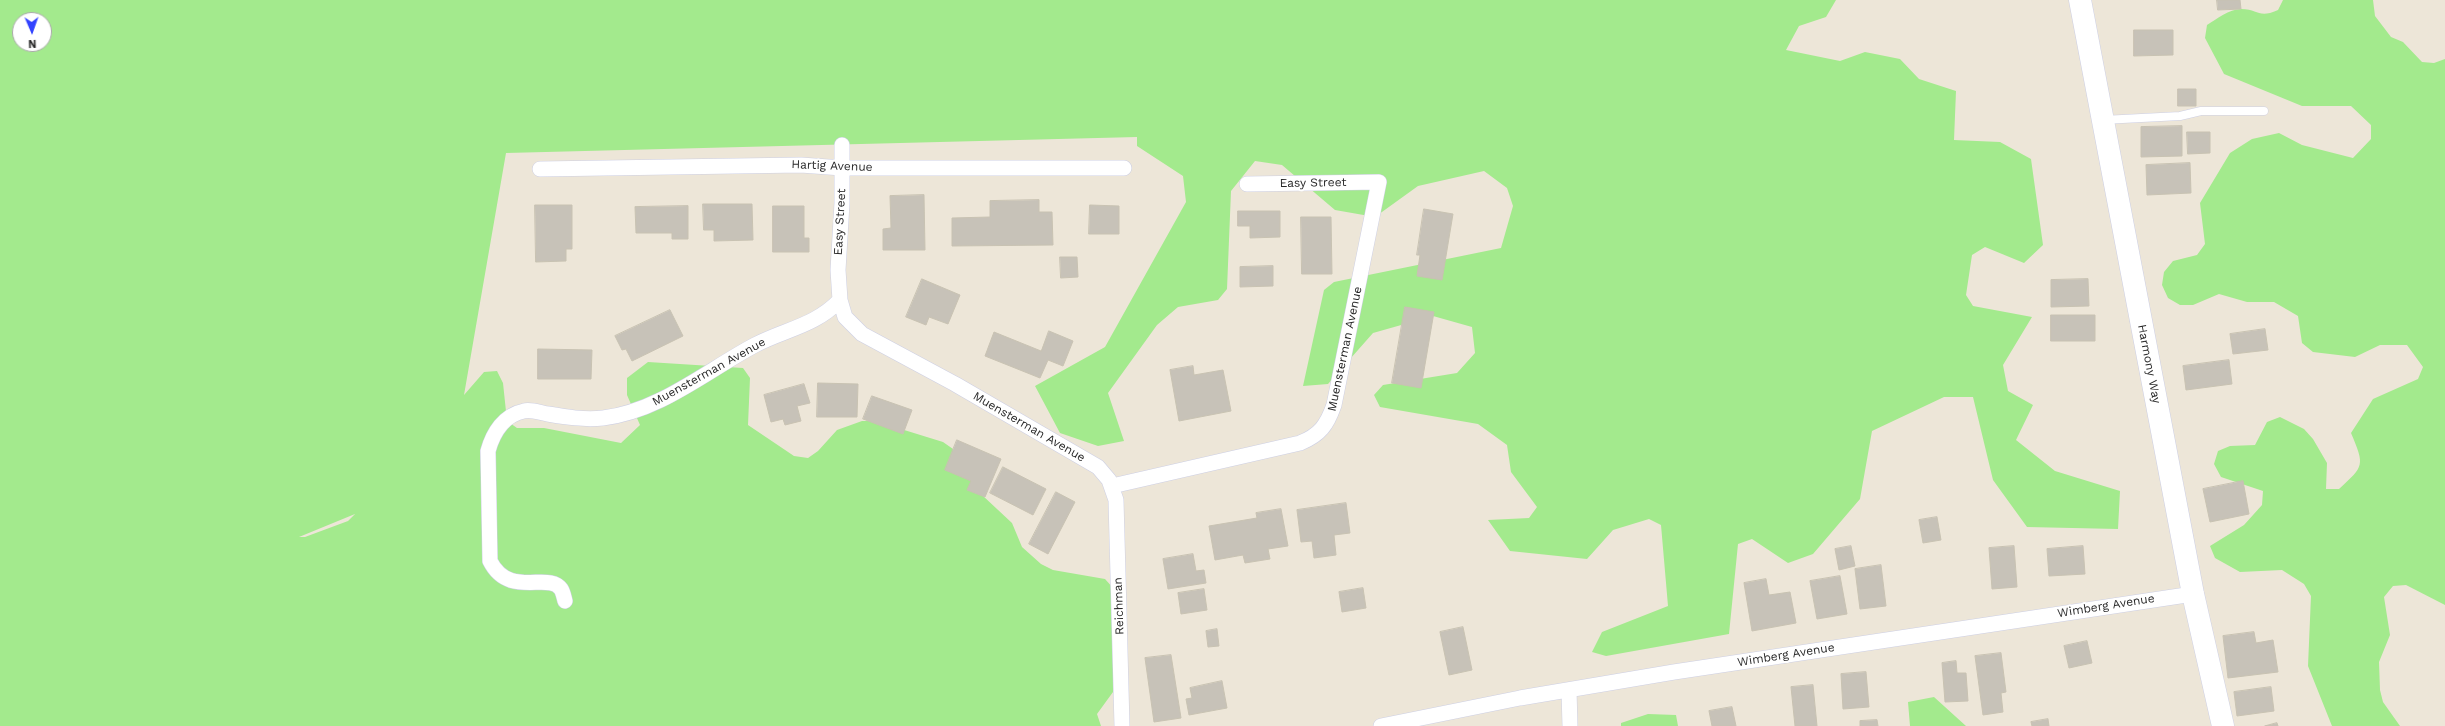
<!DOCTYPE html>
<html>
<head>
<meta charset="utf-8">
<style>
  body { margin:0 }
  #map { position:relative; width:2445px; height:726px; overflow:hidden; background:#ede6d8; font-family:"Work Sans",sans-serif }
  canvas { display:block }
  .north { position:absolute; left:12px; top:12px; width:40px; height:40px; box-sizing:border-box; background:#fff; border:1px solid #a9a9a9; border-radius:50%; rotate:178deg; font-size:11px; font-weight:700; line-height:16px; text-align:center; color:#282828 }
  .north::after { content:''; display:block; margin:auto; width:14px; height:18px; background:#3243ff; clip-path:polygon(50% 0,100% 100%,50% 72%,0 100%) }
</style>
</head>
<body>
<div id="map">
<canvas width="2445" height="726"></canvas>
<div class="north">N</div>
</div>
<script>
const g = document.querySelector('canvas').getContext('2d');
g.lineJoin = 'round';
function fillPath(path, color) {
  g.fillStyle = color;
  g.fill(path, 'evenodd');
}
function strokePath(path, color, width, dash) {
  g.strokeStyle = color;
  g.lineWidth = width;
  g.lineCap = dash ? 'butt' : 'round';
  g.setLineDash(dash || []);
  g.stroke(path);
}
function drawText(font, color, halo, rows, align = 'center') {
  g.font = font + ' "Work Sans",sans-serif';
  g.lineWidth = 4;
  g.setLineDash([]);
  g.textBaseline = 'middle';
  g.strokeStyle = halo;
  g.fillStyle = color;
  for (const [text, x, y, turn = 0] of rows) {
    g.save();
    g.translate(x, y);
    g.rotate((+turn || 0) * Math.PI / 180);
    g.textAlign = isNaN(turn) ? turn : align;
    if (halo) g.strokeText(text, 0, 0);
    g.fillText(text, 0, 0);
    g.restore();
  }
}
const green = new Path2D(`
  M 0,0 L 1836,0 L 1826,17 L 1799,26 L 1786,50 L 1840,61 L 1865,52 L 1900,59 L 1919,79 L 1956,91 L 1954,140 L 2000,142 L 2031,159 L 2043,245 L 2024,263 L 1985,247 L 1972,255 L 1966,295 L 1973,306 L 2032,317 L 2003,365 L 2008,391 L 2033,405 L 2016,440 L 2055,471 L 2120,491 L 2118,529 L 2027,527 L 1993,480 L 1973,397 L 1944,397 L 1872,431 L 1860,499 L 1813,554 L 1788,563 L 1752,539 L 1738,544 L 1729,634 L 1606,656 L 1592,652 L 1602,632 L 1668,606 L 1661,525 L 1649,519 L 1613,530 L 1587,559 L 1510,551 L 1488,520 L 1529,518 L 1537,507 L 1511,472 L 1507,445 L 1478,424 L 1380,407 L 1374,395 L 1383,385 L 1457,373 L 1475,353 L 1472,327 L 1433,316 L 1373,333 L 1328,384 L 1303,386 L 1324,290 L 1334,282 L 1501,248 L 1513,206 L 1507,188 L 1484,171 L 1418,186 L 1375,217 L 1335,210 L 1282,165 L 1255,161 L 1231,191 L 1227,289 L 1218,300 L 1178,307 L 1157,325 L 1108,393 L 1124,441 L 1098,446 L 1060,433 L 1035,386 L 1105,347 L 1186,202 L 1183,176 L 1137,146 L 1137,137 L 506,153 L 464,395 L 484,372 L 497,371 L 503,383 L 507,421 L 517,428 L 544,428 L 621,443 L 640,425 L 627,395 L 627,378 L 648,362 L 743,368 L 750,378 L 748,425 L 794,456 L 808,458 L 818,451 L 837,430 L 862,421 L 875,421 L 943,442 L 953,449 L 982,495 L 1012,523 L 1022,547 L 1041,564 L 1053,570 L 1105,579 L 1114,589 L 1120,665 L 1113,692 L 1097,714 L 1101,726 L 0,726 ZM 20,20 L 44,20 L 44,44 L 20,44 ZM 355,514 L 348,521 L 305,537 L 299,537 Z
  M 2283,0 L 2373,0 L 2375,16 L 2391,37 L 2403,42 L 2422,62 L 2434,63 L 2445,59 L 2445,605 L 2406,585 L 2393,586 L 2384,597 L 2390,635 L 2379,662 L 2380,690 L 2383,702 L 2400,726 L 2332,726 L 2308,666 L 2311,596 L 2304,584 L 2282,570 L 2240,572 L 2215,558 L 2210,546 L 2244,525 L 2262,505 L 2263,491 L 2221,477 L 2214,464 L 2218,451 L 2230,446 L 2255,445 L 2267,422 L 2280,417 L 2304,429 L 2313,439 L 2327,463 L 2326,489 L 2339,489 C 2364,466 2365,466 2351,433 L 2373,399 L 2418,379 L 2423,367 L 2407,345 L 2380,345 L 2355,357 L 2313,352 L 2302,343 L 2298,316 L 2274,302 L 2247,302 L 2219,294 L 2193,305 L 2180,305 L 2168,298 L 2162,285 L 2164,272 L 2173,261 L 2197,255 L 2205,244 L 2200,203 L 2230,153 L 2252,139 L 2279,133 L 2302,145 L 2353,158 L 2371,139 L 2371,125 L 2351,106 L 2302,106 L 2224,74 L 2205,38 L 2207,25 C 2217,19 2229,9 2241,9 C 2259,9 2258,19 2278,10 Z
  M 1934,697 L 1966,726 L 1910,726 L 1908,702 Z
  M 1648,714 L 1676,715 L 1678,726 L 1621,726 L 1621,723 Z`);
const building = new Path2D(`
  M 2217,0 L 2240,0 L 2241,9 L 2218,10 Z
  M 2134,30 L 2173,30 L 2173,55 L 2134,56 Z
  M 2178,89 L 2196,89 L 2196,106 L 2178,106 Z
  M 2182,126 L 2182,156 L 2141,157 L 2141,127 Z
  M 2187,132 L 2210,132 L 2210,153 L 2188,154 Z
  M 2190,163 L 2191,193 L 2147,195 L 2146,165 Z
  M 924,195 L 925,250 L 883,250 L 883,229 L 891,228 L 890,196 Z
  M 1039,200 L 1039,212 L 1052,212 L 1053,245 L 952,246 L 952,218 L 990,217 L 990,201 Z
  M 703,204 L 752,204 L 753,240 L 714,241 L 714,230 L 704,230 Z
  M 535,205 L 572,205 L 572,249 L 566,249 L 566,261 L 536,262 Z
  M 1090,205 L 1119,206 L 1119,234 L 1089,234 Z
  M 688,206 L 688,239 L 672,239 L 672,233 L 636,233 L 635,207 Z
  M 773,206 L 804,206 L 804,238 L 809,238 L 809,252 L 773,252 Z
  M 1424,209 L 1453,214 L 1442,280 L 1417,276 L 1420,255 L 1417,255 Z
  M 1238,211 L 1280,211 L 1280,237 L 1250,238 L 1250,226 L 1238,226 Z
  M 1301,217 L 1331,217 L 1332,274 L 1302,274 Z
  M 1060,257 L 1077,257 L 1078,277 L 1061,278 Z
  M 1273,266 L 1273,286 L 1240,287 L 1240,267 Z
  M 922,279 L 960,295 L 948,324 L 929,317 L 926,325 L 906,317 Z
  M 2088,279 L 2089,306 L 2051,307 L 2051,280 Z
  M 1405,307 L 1434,312 L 1421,388 L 1392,383 Z
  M 670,310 L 683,336 L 632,361 L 626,349 L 622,350 L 615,336 Z
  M 2051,315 L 2095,315 L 2095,341 L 2051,341 Z
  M 2265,329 L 2268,350 L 2233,354 L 2230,334 Z
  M 1049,331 L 1073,341 L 1063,366 L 1048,360 L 1040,378 L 985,356 L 994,332 L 1041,351 Z
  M 538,349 L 592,350 L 591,379 L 538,379 Z
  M 2229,360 L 2232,384 L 2186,390 L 2183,366 Z
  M 1193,366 L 1194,375 L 1223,370 L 1231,411 L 1179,421 L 1170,370 Z
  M 818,383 L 858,384 L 857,417 L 817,417 Z
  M 804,384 L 810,403 L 797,406 L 801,421 L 785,425 L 783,419 L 771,422 L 764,395 Z
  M 872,396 L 912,410 L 903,434 L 863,419 Z
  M 957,440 L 1001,459 L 985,497 L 967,490 L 971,481 L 945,470 Z
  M 1003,467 L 1046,489 L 1033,515 L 990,493 Z
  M 2243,481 L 2249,514 L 2210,522 L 2203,489 Z
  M 1056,492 L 1075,502 L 1048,554 L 1029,544 Z
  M 1346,503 L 1350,533 L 1334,535 L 1336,555 L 1314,558 L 1312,541 L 1301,542 L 1297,510 Z
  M 1281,509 L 1288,546 L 1268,549 L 1270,559 L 1245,563 L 1243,555 L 1215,560 L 1209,526 L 1257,518 L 1256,513 Z
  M 1937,517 L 1941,540 L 1923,543 L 1919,520 Z
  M 1851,546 L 1855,566 L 1839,570 L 1835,549 Z
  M 2014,546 L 2017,587 L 1992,589 L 1989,548 Z
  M 2083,546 L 2085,574 L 2049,576 L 2047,549 Z
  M 1193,554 L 1196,571 L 1204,570 L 1206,583 L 1168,589 L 1163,559 Z
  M 1881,565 L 1886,606 L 1860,609 L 1855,569 Z
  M 1840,576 L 1847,614 L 1817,619 L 1810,581 Z
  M 1766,579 L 1769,595 L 1790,592 L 1796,623 L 1752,631 L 1744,583 Z
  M 1363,588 L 1366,608 L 1342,612 L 1339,592 Z
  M 1204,589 L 1207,610 L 1181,614 L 1178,593 Z
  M 1463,627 L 1472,670 L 1449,675 L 1440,632 Z
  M 1217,629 L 1219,646 L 1208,647 L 1206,631 Z
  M 2254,632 L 2256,643 L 2273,640 L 2278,672 L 2228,678 L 2223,636 Z
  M 2087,641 L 2092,663 L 2069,668 L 2064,646 Z
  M 2001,653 L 2006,692 L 2001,693 L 2003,712 L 1983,715 L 1975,656 Z
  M 1171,655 L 1181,718 L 1154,722 L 1145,658 Z
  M 1956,661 L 1957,673 L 1966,673 L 1968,701 L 1945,702 L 1942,663 Z
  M 1866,672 L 1869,707 L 1843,709 L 1841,674 Z
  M 1222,681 L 1227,708 L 1189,715 L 1186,699 L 1192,698 L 1190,688 Z
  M 1813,685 L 1817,726 L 1795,726 L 1791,687 Z
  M 2271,687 L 2274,711 L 2237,716 L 2234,692 Z
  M 1732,707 L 1736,726 L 1712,726 L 1709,711 Z
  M 2048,719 L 2049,726 L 2032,726 L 2031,722 Z
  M 1877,720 L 1878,726 L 1860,726 L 1860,721 Z
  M 2277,723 L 2278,726 L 2265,726 Z`);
const lane = new Path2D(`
  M 2103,120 L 2180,116 L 2201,111 L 2264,111`);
const street = new Path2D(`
  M 842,145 L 842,203 L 838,270 L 840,300 L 845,317 L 862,334 L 955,384 L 1098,467 L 1109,480 L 1116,500 L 1122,726
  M 540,169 L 801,165 L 842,168 L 1124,168
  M 1112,486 L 1300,443 C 1320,435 1327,425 1334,405 L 1379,182 L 1247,184
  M 565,601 C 564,597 563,592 561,589 C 549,571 509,599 490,561 L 488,451 C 493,433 504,415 524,411 C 531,409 541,413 548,414 C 566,417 584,420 603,418 C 660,411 706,371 755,345 C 786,329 815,326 840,300
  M 1569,690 L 1570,726
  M 1381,726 L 1520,698 L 1674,672 L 2193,594`);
const secondary = new Path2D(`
  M 2080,0 L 2193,594 L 2223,726`);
const streetNames = [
  ["Hartig Avenue",832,166,2],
  ["Easy Street",1313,183,-1],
  ["Easy Street",840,222,-87],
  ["Muensterman Avenue",1345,349,-78],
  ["Harmony Way",2149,364,79],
  ["Muensterman Avenue",709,372,-29],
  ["Muensterman Avenue",1029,427,30],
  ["Reichman",1119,606,-92],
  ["Wimberg Avenue",2106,606,-9],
  ["Wimberg Avenue",1786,655,-9]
];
fillPath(green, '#a3ea8d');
fillPath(building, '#c7c2b8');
strokePath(building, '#c8c2b2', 1);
strokePath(lane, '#cdcfe3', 9);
strokePath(street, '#cdcfe3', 16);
strokePath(secondary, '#cdcfe3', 23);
strokePath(lane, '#fff', 8);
strokePath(street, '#fff', 15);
strokePath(secondary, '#fff', 22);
drawText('12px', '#282828', '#fff', streetNames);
</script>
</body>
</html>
